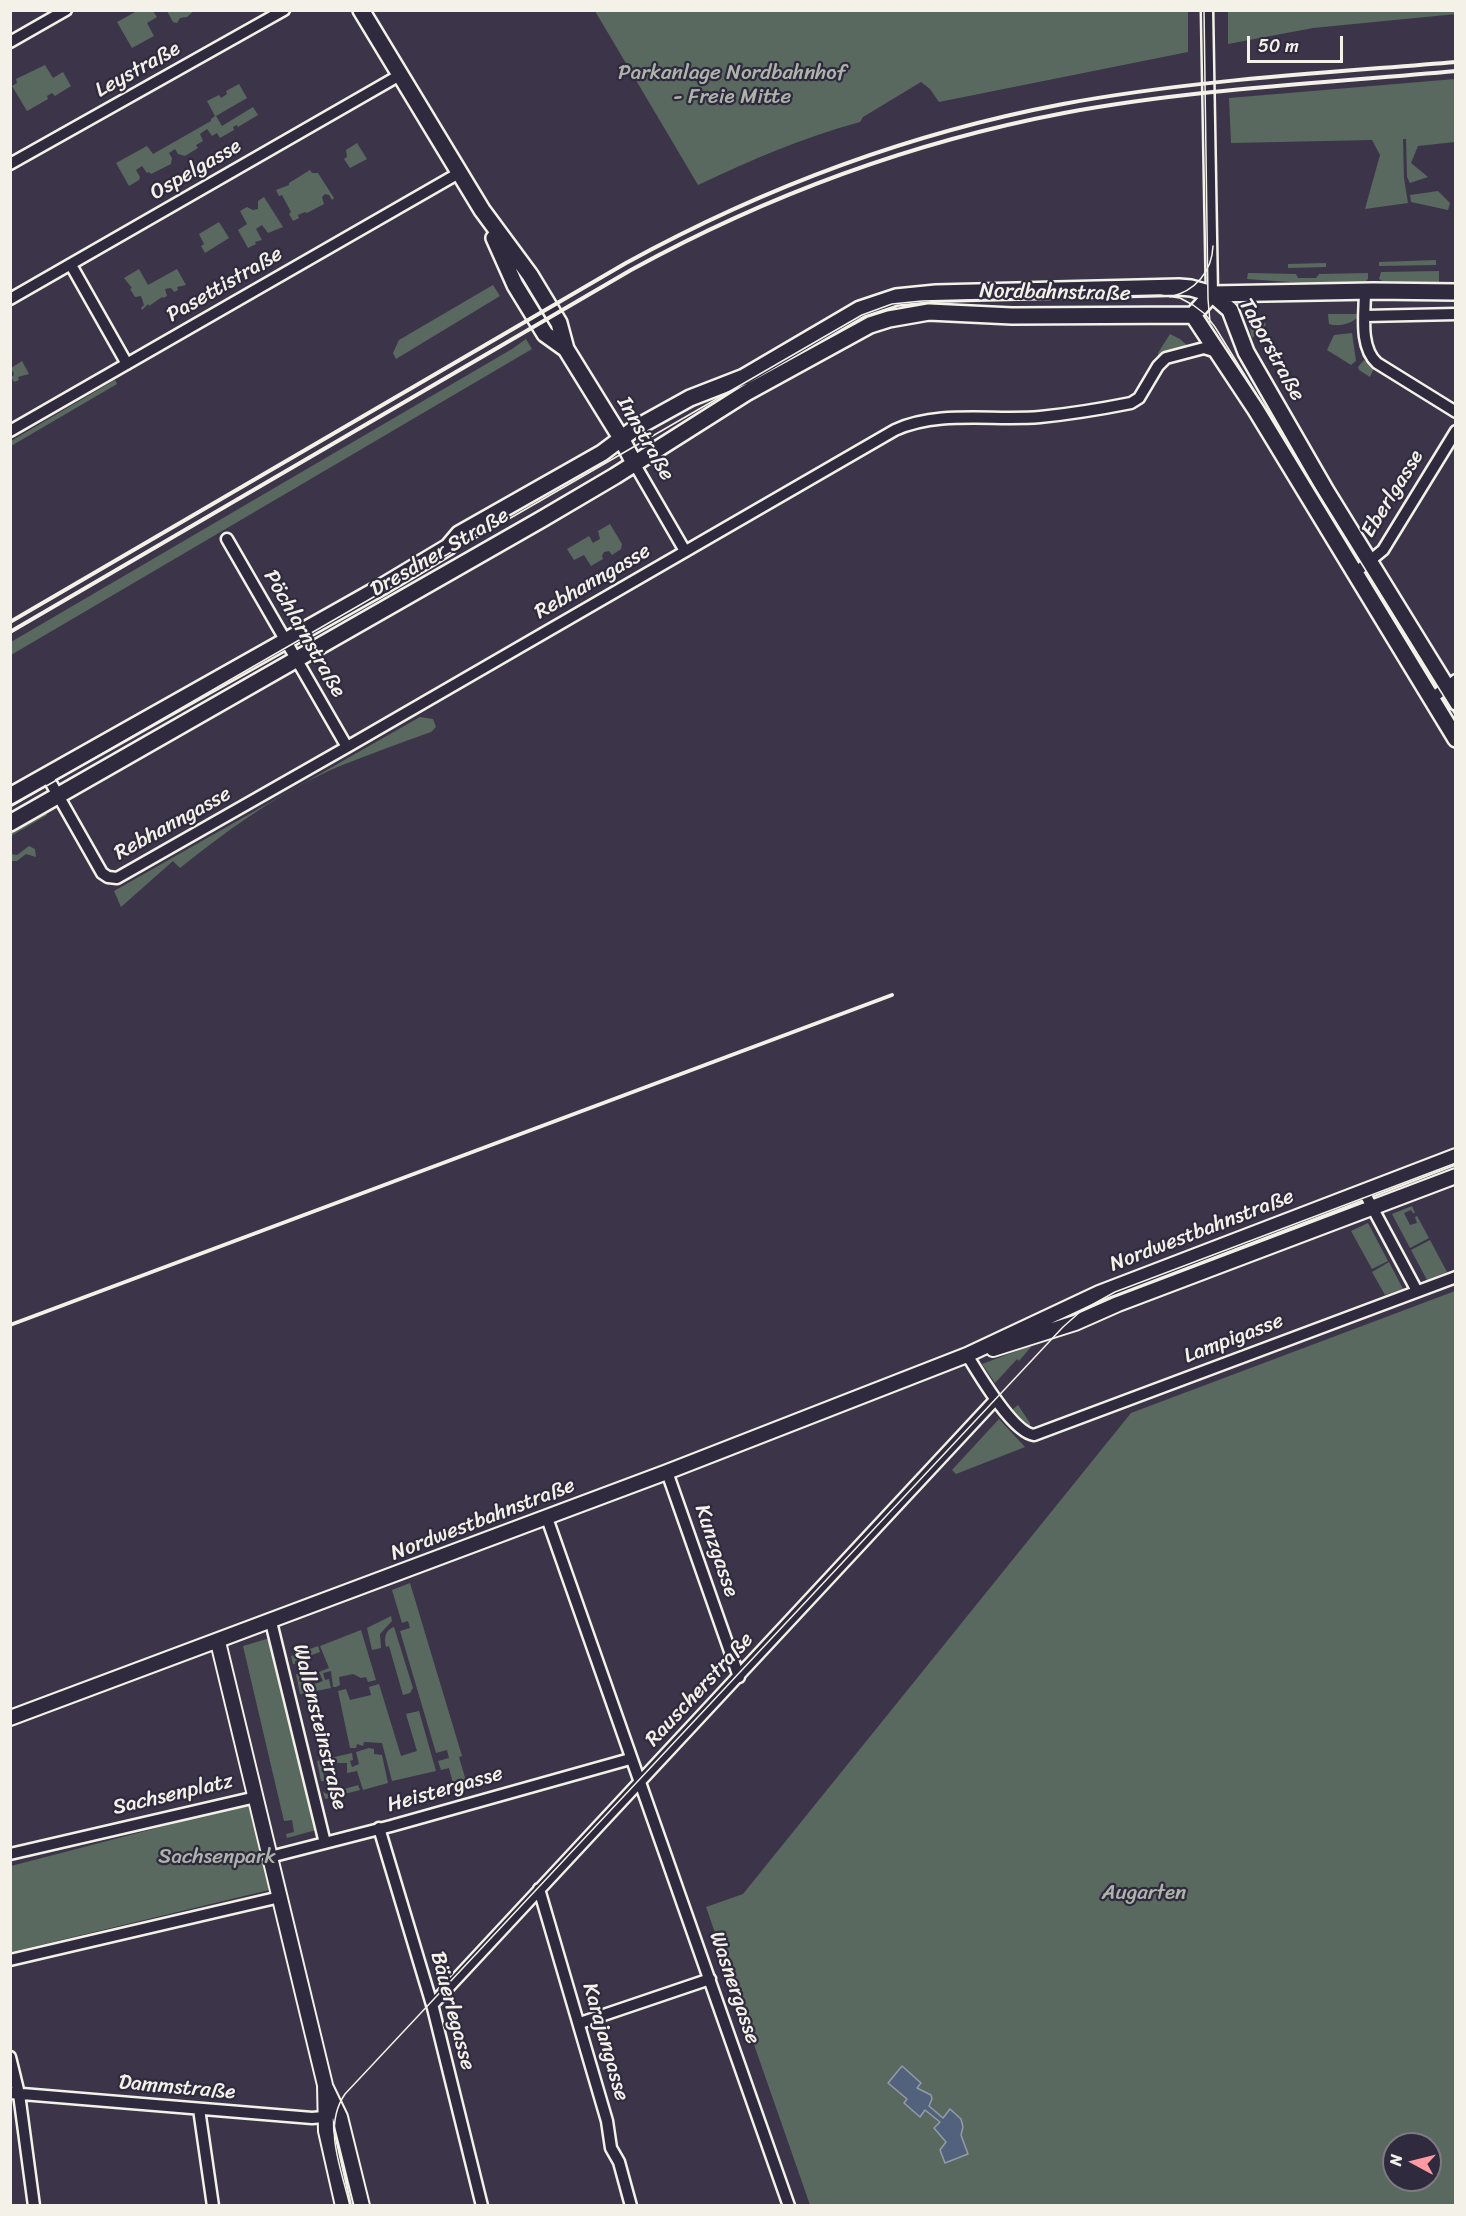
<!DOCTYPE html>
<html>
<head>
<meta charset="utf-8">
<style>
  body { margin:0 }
  #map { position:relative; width:1466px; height:2216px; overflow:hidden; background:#3c3549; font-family:Sriracha,sans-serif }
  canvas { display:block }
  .frame { position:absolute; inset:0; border:12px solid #f4f1e8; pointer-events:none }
  .north { position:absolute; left:1382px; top:2132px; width:60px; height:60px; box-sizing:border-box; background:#2f2a3d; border:2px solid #7e7a81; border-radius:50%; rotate:277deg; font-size:16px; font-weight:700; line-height:24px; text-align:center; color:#f4f1e8 }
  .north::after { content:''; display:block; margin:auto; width:21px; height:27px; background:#ff9aa2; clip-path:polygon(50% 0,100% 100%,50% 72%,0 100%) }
  .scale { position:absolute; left:1247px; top:36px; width:96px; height:27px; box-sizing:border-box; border:3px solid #f4f1e8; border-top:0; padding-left:8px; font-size:18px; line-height:21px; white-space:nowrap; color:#f4f1e8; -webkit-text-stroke:4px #2f2a3d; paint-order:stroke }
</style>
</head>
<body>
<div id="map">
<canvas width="1466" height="2216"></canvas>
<div class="frame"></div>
<div class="north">N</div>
<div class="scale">50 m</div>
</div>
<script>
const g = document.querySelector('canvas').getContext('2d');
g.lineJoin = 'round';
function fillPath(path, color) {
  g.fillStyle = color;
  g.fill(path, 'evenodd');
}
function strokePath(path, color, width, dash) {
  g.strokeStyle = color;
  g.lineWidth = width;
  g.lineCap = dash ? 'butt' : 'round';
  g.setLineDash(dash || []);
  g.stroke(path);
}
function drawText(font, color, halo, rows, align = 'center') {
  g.font = font + ' Sriracha,sans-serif';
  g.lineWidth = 4.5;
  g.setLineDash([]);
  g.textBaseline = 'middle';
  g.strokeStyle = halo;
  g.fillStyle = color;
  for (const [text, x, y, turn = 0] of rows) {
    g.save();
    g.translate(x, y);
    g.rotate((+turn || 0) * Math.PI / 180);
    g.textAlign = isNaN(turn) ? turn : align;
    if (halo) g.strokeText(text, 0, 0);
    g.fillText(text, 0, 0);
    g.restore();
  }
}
const green = new Path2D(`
  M 195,10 L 187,17 L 180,18 L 177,23 L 173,22 L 167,11 Z
  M 137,11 L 153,11 L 157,17 L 147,23 L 154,36 L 132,48 L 117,22 Z
  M 595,11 L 1188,11 L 1188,52 L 939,102 L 930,89 L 921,82 L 863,117 L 860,122 C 804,137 751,160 698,185 Z
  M 1228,11 L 1455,10 L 1456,14 L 1313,28 L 1228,44 Z
  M 45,65 L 53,78 L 63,72 L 71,86 L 55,96 L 52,93 L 47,96 L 48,99 L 27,111 L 12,86 L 17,83 L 16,79 Z
  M 1455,79 L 1455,142 L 1418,146 L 1411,163 L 1428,177 L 1410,183 L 1407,177 L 1406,139 L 1403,139 L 1404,178 L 1408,203 L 1365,209 L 1380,155 L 1372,140 L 1231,143 L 1229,98 Z
  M 239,84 L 247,98 L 216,116 L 222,126 L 253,107 L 258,115 L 238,127 L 237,125 L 233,127 L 234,130 L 220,138 L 217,133 L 212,136 L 207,129 L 200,134 L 203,141 L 196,145 L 198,148 L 185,156 L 178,154 L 175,149 L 169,153 L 172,158 L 171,164 L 151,174 L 149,172 L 147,173 L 142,166 L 136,170 L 140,177 L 139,180 L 129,186 L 116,163 L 147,146 L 153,154 L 211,121 L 211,119 L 215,116 L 207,101 L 219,95 L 221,98 L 227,94 L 226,91 Z
  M 357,143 L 367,159 L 350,168 L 344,159 L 347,157 L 346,150 Z
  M 310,170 L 312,173 L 318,173 L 334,198 L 332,200 L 329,195 L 325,194 L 322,197 L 324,204 L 307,213 L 305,212 L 298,215 L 299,218 L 293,221 L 289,214 L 291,212 L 282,195 L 279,196 L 276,190 L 289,185 L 289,183 Z
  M 1438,191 L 1450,203 L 1448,210 L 1411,202 L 1410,195 Z
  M 264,197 L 283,227 L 268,233 L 262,225 L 256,229 L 262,240 L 255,242 L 256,244 L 248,248 L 238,230 L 247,224 L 240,211 L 247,207 L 253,210 L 258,209 L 258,201 Z
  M 219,222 L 229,238 L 205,253 L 201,246 L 204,244 L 199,234 Z
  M 1436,260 L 1436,265 L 1379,266 L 1379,262 Z
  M 1326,263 L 1326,267 L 1288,268 L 1288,264 Z
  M 139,269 L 148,285 L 177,269 L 186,285 L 177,287 L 178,290 L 174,292 L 171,288 L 165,289 L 167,296 L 163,298 L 162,297 L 149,306 L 148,304 L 142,310 L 141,308 L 144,305 L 141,296 L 135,297 L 130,289 L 132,288 L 124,278 Z
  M 1439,271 L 1439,285 L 1382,281 L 1379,279 L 1381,272 Z
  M 1248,273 L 1296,274 L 1298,278 L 1316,278 L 1319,274 L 1368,273 L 1368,279 L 1365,282 L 1304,283 L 1247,279 Z
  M 493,285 L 500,296 L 396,359 L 393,353 L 399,340 Z
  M 1328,314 L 1357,314 L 1357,318 C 1350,324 1338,327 1329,324 Z
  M 1265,323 L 1266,325 L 1252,338 L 1249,326 Z
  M 1352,333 L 1356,361 L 1351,365 L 1327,350 L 1334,335 Z
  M 1170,334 L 1180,339 L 1190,348 L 1164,354 L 1158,358 L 1158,353 Z
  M 526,339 L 532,349 L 11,655 L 11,642 L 512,349 Z
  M 1364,360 L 1374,368 L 1370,377 L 1359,370 L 1358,367 Z
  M 22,361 L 29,374 L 18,377 L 19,380 L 14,382 L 11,377 L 14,375 L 13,371 L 11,372 L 11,368 Z
  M 115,380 L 117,384 L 11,446 L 11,441 Z
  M 610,524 L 622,544 L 621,549 L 612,555 L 609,551 L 604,552 L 602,556 L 603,559 L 591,566 L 584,555 L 574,560 L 567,549 L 589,536 L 593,543 L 600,539 L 598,531 Z
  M 420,717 L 433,719 L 436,727 L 431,732 C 400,743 370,754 340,766 C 281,791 229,829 180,868 L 173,861 L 121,907 L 114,891 Z
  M 45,811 L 47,815 L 11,836 L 10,831 Z
  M 29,846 L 35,849 L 36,857 L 26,854 L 17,861 L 11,861 L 11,854 L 17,855 Z
  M 1412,1206 L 1415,1213 L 1413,1213 L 1411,1210 L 1404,1213 L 1410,1225 L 1417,1223 L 1415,1217 L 1417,1216 L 1429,1238 L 1410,1248 L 1392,1214 Z
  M 1368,1223 L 1388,1261 L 1372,1269 L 1351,1231 Z
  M 1430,1240 L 1447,1272 L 1427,1280 L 1411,1250 Z
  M 1389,1262 L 1403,1289 L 1385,1295 L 1372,1272 Z
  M 1455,1291 L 1455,2205 L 810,2205 L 706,1907 L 743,1894 L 1131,1413 ZM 1394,2144 L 1430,2144 L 1430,2180 L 1394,2180 Z
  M 1030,1346 L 1031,1347 L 1019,1361 L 1017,1359 L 995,1383 L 982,1364 Z
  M 1018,1405 L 1030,1423 L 1030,1427 L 1028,1427 L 1012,1410 Z
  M 999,1419 L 1025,1447 L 956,1474 L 952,1470 Z
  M 410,1583 L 462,1756 L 459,1757 L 468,1788 L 455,1791 L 449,1768 L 441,1770 L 438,1761 L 449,1758 L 447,1750 L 436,1753 L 400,1631 L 410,1628 L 408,1621 L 402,1623 L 392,1590 Z
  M 391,1616 L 392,1621 L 380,1634 L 381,1648 L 372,1650 L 367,1628 Z
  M 394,1627 L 413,1688 L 410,1693 L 403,1695 L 389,1646 L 386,1647 C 384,1638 385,1630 394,1627 Z
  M 361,1630 L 376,1680 L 368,1682 L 366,1677 L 361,1678 L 353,1674 L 339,1677 L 340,1685 L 336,1687 L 333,1687 L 331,1671 L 323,1673 L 325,1680 L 329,1679 L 331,1688 L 300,1694 L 296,1674 L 298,1674 L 306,1687 L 323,1681 L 319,1672 L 329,1668 L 320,1646 Z
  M 270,1638 L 316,1830 L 287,1838 L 286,1834 L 294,1832 L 292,1820 L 284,1821 L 243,1646 Z
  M 318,1646 L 320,1652 L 295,1661 L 295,1664 L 293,1664 L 291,1656 Z
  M 379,1684 L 401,1756 L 417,1751 L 406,1714 L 419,1711 L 436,1771 L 392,1781 L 382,1743 L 364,1742 L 363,1746 L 357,1744 L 356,1748 L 350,1748 L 338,1691 L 346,1689 L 350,1700 L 371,1695 L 369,1687 Z
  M 369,1748 L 374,1749 L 374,1754 L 382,1755 L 388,1783 L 363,1790 L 357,1771 L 347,1773 L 347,1763 L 332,1763 L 331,1766 L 323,1768 L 324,1781 L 321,1781 L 317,1761 L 352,1753 L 353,1760 L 350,1761 L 352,1767 L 359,1764 L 356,1752 Z
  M 358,1785 L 360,1790 L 325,1799 L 323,1792 L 327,1794 Z
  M 249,1804 L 269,1890 L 11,1952 L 11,1866 Z`);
const water = new Path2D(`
  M 902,2066 L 921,2083 L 917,2088 L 931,2095 L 932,2099 L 929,2106 L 943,2118 L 950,2109 L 961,2119 L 963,2127 L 961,2135 L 968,2154 L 945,2163 L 940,2150 L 946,2142 L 934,2128 L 940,2122 L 925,2110 L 920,2117 L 904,2103 L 907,2099 L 888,2083 Z`);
const minor = new Path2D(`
  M 1207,10 L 1212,294
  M 10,42 L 66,10
  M 10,164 L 284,10
  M 71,265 L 127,364
  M 1365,291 C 1365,313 1359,347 1377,363 L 1456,412
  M 10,299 L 400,75
  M 1365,316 L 1456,314
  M 10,431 L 459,173
  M 634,463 L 685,551
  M 227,539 L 347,747
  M 1355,573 L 1383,550 L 1456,431
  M 1431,699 L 1456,680
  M 47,776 L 102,873 L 108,877 L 117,878 L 347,747 L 895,430 C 939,410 992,421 1040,417 C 1070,414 1101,409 1131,403 L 1139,398 L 1158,366 L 1166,358 L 1204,348 L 1217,352
  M 1364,1192 L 1417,1291
  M 967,1355 C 978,1373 1013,1433 1034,1435 L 1456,1277
  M 667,1472 L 739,1677
  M 547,1518 L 789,2206
  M 271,1622 L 325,1843
  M 379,1828 L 433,2008 L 482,2206
  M 10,1854 L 256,1797
  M 270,1857 L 391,1826 L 630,1759
  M 539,1889 L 607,2121 L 611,2148 L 619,2162 L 631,2206
  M 10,1960 L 280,1897
  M 432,2005 L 995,1400
  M 580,2023 L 710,1979
  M 10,2057 L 19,2094 L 34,2206
  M 10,2093 L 312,2118 L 324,2117 L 332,2113
  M 199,2109 L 213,2206`);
const tertiary = new Path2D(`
  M 993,1349 L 1075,1323 L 1118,1304 L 1456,1176
  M 218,1642 L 325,2085 L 326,2131 L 343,2206
  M 10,1718 L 667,1472 L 967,1355 L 1099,1293 L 1456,1156
  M 326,2088 L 340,2117 L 362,2206`);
const secondary = new Path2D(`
  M 361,10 L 482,210 L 530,275 L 559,323 L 566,349 L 621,438 L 634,463
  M 494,238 L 515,285 L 545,334 L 566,349
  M 1212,294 L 1230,310 L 1246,352 L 1326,491 L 1456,702
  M 1193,315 L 1256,410 L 1456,739
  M 10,796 L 383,586 L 448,547 L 459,534 L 602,453 L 634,429 L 690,398 L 744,377 L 860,309 L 896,297 L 936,293 L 1179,287 L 1191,288 L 1212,294 L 1373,291 L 1456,292
  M 10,823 L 542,519 L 615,476 L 746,393 L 870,325 L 889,319 L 929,312 L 1012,316 L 1193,315 L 1212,294`);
const tram = new Path2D(`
  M 1204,10 L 1208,299 L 1210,322
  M 1170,297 C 1195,291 1212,272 1213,246
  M 10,807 L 862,315 L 892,304 L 922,301 L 1160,295 L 1180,298 L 1193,305 L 1205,314 L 1215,327 L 1456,716
  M 350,2206 C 342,2170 322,2127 345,2094 L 1063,1327 L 1081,1311 L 1115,1292 L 1456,1163`);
const rail = new Path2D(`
  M 10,622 L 626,263 C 763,188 910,133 1063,104 C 1192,80 1325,73 1456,62
  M 10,632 L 631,270 C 766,196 912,142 1064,113 C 1193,89 1325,83 1456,71
  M 10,1325 L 892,995`);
const streetNames = [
  ["Leystraße",138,70,-29],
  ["Ospelgasse",196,170,-30],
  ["Pasettistraße",225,285,-30],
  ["Nordbahnstraße",1055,293,1],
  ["Taborstraße",1271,350,61],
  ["Innstraße",645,439,60],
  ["Eberlgasse",1393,494,-58],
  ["Dresdner Straße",440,553,-30],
  ["Rebhanngasse",593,582,-30],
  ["Pöchlarnstraße",304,634,60],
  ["Rebhanngasse",173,824,-29],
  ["Nordwestbahnstraße",1202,1231,-21],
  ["Lampigasse",1234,1339,-21],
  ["Nordwestbahnstraße",483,1520,-21],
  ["Kunzgasse",716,1551,71],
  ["Rauscherstraße",700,1690,-47],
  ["Wallensteinstraße",319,1727,76],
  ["Heistergasse",445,1790,-16],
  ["Sachsenplatz",173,1795,-13],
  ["Wasnergasse",734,1988,71],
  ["Bäuerlegasse",452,2011,75],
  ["Karajangasse",605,2042,74],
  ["Dammstraße",177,2088,5]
];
const parkNames = [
  ["Parkanlage Nordbahnhof",732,74],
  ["- Freie Mitte",732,98],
  ["Sachsenpark",217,1858],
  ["Augarten",1144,1894]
];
fillPath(green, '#59695f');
fillPath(water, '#52627c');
strokePath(water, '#939ba7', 1.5);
strokePath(minor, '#f4f1e8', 15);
strokePath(tertiary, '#f4f1e8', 18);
strokePath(secondary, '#f4f1e8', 20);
strokePath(minor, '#2f2a3d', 10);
strokePath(tertiary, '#2f2a3d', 14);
strokePath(secondary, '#2f2a3d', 15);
strokePath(tram, '#f4f1e8', 1.5);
strokePath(rail, '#f4f1e8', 4);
drawText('21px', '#f4f1e8', '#2f2a3d', streetNames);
drawText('21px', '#aeb4aa', '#2f2a3d', parkNames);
</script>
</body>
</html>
